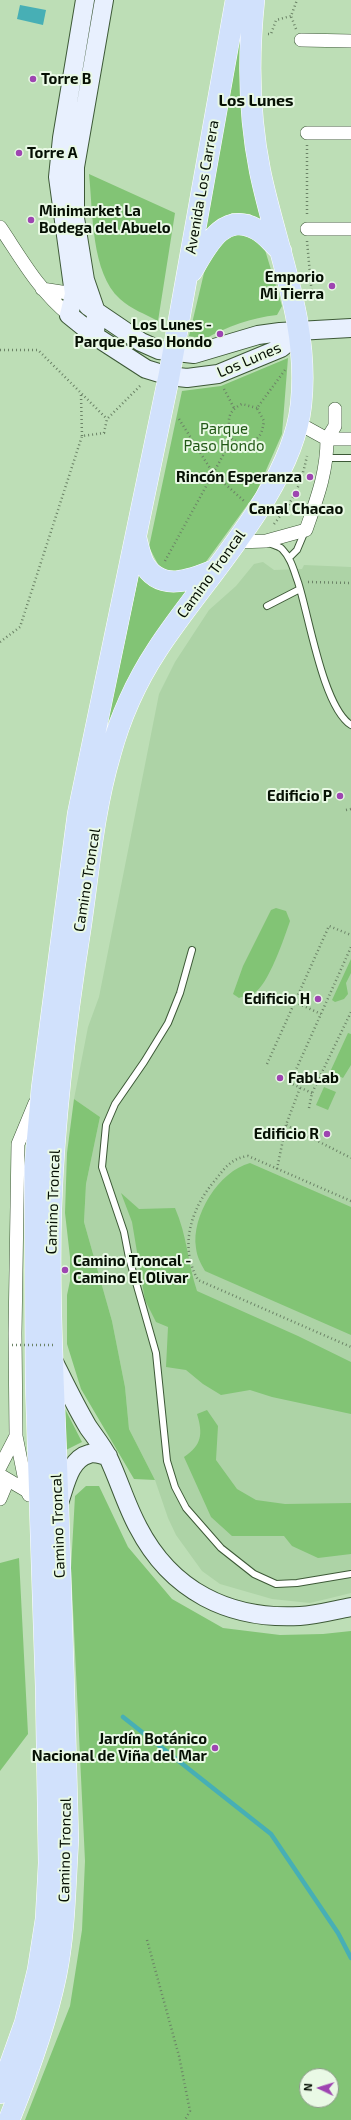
<!DOCTYPE html>
<html>
<head>
<meta charset="utf-8">
<style>
  body { margin:0 }
  #map { position:relative; width:351px; height:2120px; overflow:hidden; background:#bddeb6; font-family:"Exo 2",sans-serif }
  canvas { display:block }
  .north { position:absolute; left:299px; top:2068px; width:40px; height:40px; box-sizing:border-box; background:#e9f9e5; border:1px solid #8e9b8b; border-radius:50%; rotate:274deg; font-size:11px; font-weight:700; line-height:16px; text-align:center; color:#050f03 }
  .north::after { content:''; display:block; margin:auto; width:14px; height:18px; background:#9e45b1; clip-path:polygon(50% 0,100% 100%,50% 72%,0 100%) }
</style>
</head>
<body>
<div id="map">
<canvas width="351" height="2120"></canvas>
<div class="north">N</div>
</div>
<script>
const g = document.querySelector('canvas').getContext('2d');
g.lineJoin = 'round';
function fillPath(path, color) {
  g.fillStyle = color;
  g.fill(path, 'evenodd');
}
function strokePath(path, color, width, dash) {
  g.strokeStyle = color;
  g.lineWidth = width;
  g.lineCap = dash ? 'butt' : 'round';
  g.setLineDash(dash || []);
  g.stroke(path);
}
function drawText(font, color, halo, rows, align = 'center') {
  g.font = font + ' "Exo 2",sans-serif';
  g.lineWidth = 4;
  g.setLineDash([]);
  g.textBaseline = 'middle';
  g.strokeStyle = halo;
  g.fillStyle = color;
  for (const [text, x, y, turn = 0] of rows) {
    g.save();
    g.translate(x, y);
    g.rotate((+turn || 0) * Math.PI / 180);
    g.textAlign = isNaN(turn) ? turn : align;
    if (halo) g.strokeText(text, 0, 0);
    g.fillText(text, 0, 0);
    g.restore();
  }
}
const built = new Path2D(`
  M 263,562 L 274,570 L 302,569 L 304,565 L 351,567 L 351,1593 L 310,1603 L 272,1599 L 220,1584 L 202,1571 L 176,1535 L 168,1518 L 155,1480 L 129,1429 L 125,1387 L 112,1321 L 84,1222 L 86,1184 L 100,1117 L 74,1099 L 88,1027 L 99,997 L 159,694 L 175,662 L 209,610 L 236,586 L 254,564 Z`);
const green = new Path2D(`
  M 244,7 L 265,228 L 250,214 L 232,213 L 204,231 Z
  M 89,174 L 175,213 L 158,321 C 145,314 131,309 120,299 C 91,273 93,212 89,174 Z
  M 233,233 L 246,233 L 262,240 L 282,306 L 277,315 C 251,318 228,326 205,339 L 189,336 L 204,273 L 216,243 Z
  M 288,358 L 282,434 L 256,493 L 205,563 L 177,573 L 160,568 L 149,547 L 182,391 L 221,386 Z
  M 139,574 L 192,589 L 140,659 L 107,724 Z
  M 276,908 L 286,911 L 290,921 C 285,936 268,986 254,993 C 250,996 244,996 239,998 L 233,994 L 243,966 L 271,910 Z
  M 351,959 L 351,973 L 346,983 L 348,994 L 344,999 L 335,1002 L 332,1000 Z
  M 348,1033 L 351,1034 L 351,1065 L 343,1078 L 330,1072 Z
  M 324,1087 L 336,1092 L 328,1110 L 316,1105 Z
  M 74,1099 L 100,1117 L 86,1184 L 84,1222 L 112,1321 L 125,1387 L 129,1429 L 155,1480 L 134,1479 L 81,1389 L 67,1344 L 67,1295 L 70,1281 L 70,1257 L 65,1213 L 67,1153 Z
  M 250,1163 L 351,1207 L 351,1335 L 205,1271 C 201,1264 197,1257 196,1248 C 191,1216 219,1171 250,1163 Z
  M 121,1193 L 139,1209 L 175,1208 C 187,1235 188,1264 197,1291 L 298,1336 L 351,1362 L 351,1414 L 272,1397 L 250,1390 L 221,1395 L 203,1384 L 186,1370 L 166,1367 L 168,1327 L 156,1322 L 145,1300 L 132,1222 Z
  M 64,1407 L 82,1442 L 66,1450 Z
  M 207,1410 L 218,1426 L 216,1460 L 237,1489 L 256,1500 L 285,1504 L 351,1503 L 351,1554 L 318,1558 L 292,1546 L 284,1536 L 232,1536 L 211,1517 L 184,1457 C 202,1445 203,1434 197,1414 Z
  M 86,1486 L 99,1486 L 128,1547 L 172,1599 L 223,1628 L 280,1635 L 323,1634 L 351,1631 L 351,2120 L 25,2120 L 70,2006 L 82,1930 L 85,1861 L 71,1568 L 75,1496 ZM 307,2076 L 331,2076 L 331,2100 L 307,2100 Z
  M 19,1558 L 28,1734 L 0,1771 L 0,1563 Z`);
const water = new Path2D(`
  M 20,5 L 46,10 L 43,25 L 17,19 Z`);
const stream = new Path2D(`
  M 123,1717 L 271,1834 L 338,1933 L 351,1958`);
const path = new Path2D(`
  M 296,29 L 291,16 L 297,0
  M 268,34 L 271,34 L 276,20 L 291,16
  M 307,145 L 307,216
  M 307,241 L 312,296
  M 0,350 L 38,350 L 107,419
  M 224,389 L 234,408
  M 81,395 L 82,436
  M 257,408 L 242,404 C 225,412 228,423 232,439 L 241,444 C 258,440 261,439 264,421 L 257,408 L 285,370
  M 179,419 L 213,473 L 244,501
  M 274,524 C 294,499 300,488 307,456
  M 165,561 L 232,439
  M 308,582 L 351,583
  M 0,642 L 20,627 L 82,436 L 104,433 L 107,419 L 142,384
  M 346,810 L 351,809
  M 295,1002 L 321,1014
  M 267,1064 L 329,926 L 351,935
  M 300,1088 L 286,1125 L 351,1158
  M 312,1093 L 290,1083 L 351,947
  M 309,1108 L 312,1093 L 351,1012
  M 277,1169 L 286,1125
  M 351,1201 L 248,1156 C 233,1158 226,1166 217,1178 C 192,1206 178,1245 198,1280 L 351,1347
  M 147,1940 L 179,2056 L 190,2111 L 185,2120`);
const lane = new Path2D(`
  M 327,458 L 351,458
  M 269,543 C 273,545 279,546 282,549 C 291,558 294,571 298,582 C 309,616 323,707 351,725
  M 289,558 L 297,550 L 305,531
  M 267,606 L 300,589
  M 192,950 L 180,993 L 168,1023 L 144,1062 L 115,1104 L 106,1125 L 102,1167 L 124,1232 L 129,1258 L 156,1353 L 167,1461 L 175,1487 L 186,1508 L 221,1548 L 254,1574 L 276,1584 L 297,1583 L 351,1574`);
const street = new Path2D(`
  M 301,40 L 351,41
  M 307,133 L 351,133
  M 0,227 C 21,258 39,291 69,315
  M 307,229 L 351,229
  M 42,289 L 74,294
  M 335,409 L 335,426 L 327,439 L 351,439
  M 237,542 L 266,541 L 306,530 C 317,498 327,473 327,439 L 298,423
  M 0,1467 L 16,1436
  M 0,1475 L 27,1491 L 29,1495
  M 27,1491 L 16,1436 L 15,1333 L 18,1144 L 35,1103
  M 0,1499 L 8,1480`);
const secondary = new Path2D(`
  M 85,0 L 62,138 L 58,177 L 74,294 L 69,315 L 95,336 L 146,369 L 169,376 L 187,378 L 218,374 L 281,348 L 301,332
  M 88,306 L 141,342 L 159,350 L 194,354 L 258,335 L 280,332 L 351,328
  M 95,336 L 96,312 L 85,280 L 75,218 L 75,167 L 104,0
  M 53,1360 C 64,1382 75,1405 88,1427 C 95,1437 103,1447 108,1457 C 119,1480 126,1505 138,1527 C 171,1591 229,1620 300,1616 C 317,1615 335,1610 351,1607
  M 59,1503 C 65,1487 69,1459 89,1454 C 94,1452 102,1455 108,1456`);
const primary = new Path2D(`
  M 192,271 C 206,248 222,211 256,229 C 266,234 273,244 281,251
  M 136,538 C 138,546 140,555 143,562 C 159,593 191,580 215,570
  M 0,2093 L 25,2023 L 38,1970 L 46,1919 L 49,1863 L 46,1686 L 36,1384 L 35,1167 L 42,1088 L 78,814 L 169,376 L 236,0
  M 9,2120 C 28,2073 46,2024 56,1975 C 65,1931 65,1885 68,1840 C 65,1729 62,1617 58,1506 C 55,1407 48,1308 51,1209 C 54,1113 66,1019 81,924 C 89,868 94,809 110,755 C 120,718 136,682 157,650 C 202,580 292,490 301,405 C 310,324 276,249 260,171 C 249,116 248,57 254,0`);
const pathBridge = new Path2D(`
  M 12,1345 L 54,1345`);
const markers = [
  [33,79,4,"#9e45b1"],
  [19,153,4,"#9e45b1"],
  [31,220,4,"#9e45b1"],
  [332,286,4,"#9e45b1"],
  [220,334,4,"#9e45b1"],
  [310,477,4,"#9e45b1"],
  [296,494,4,"#9e45b1"],
  [340,796,4,"#9e45b1"],
  [318,999,4,"#9e45b1"],
  [280,1078,4,"#9e45b1"],
  [327,1134,4,"#9e45b1"],
  [65,1270,4,"#9e45b1"],
  [215,1748,4,"#9e45b1"]
];
const poiNames = [
  ["Torre B",41,79,"left"],
  ["Torre A",27,153,"left"],
  ["Minimarket La",39,211,"left"],
  ["Bodega del Abuelo",39,228,"left"],
  ["Emporio",324,277],
  ["Mi Tierra",324,294],
  ["Los Lunes -",212,325],
  ["Parque Paso Hondo",212,342],
  ["Rincón Esperanza",302,477],
  ["Canal Chacao",296,509,"center"],
  ["Edificio P",332,796],
  ["Edificio H",310,999],
  ["FabLab",288,1078,"left"],
  ["Edificio R",319,1134],
  ["Camino Troncal -",73,1261,"left"],
  ["Camino El Olivar",73,1278,"left"],
  ["Jardín Botánico",207,1739],
  ["Nacional de Viña del Mar",207,1756]
];
const streetNames = [
  ["Avenida Los Carrera",202,187,-80],
  ["Los Lunes",249,360,-23],
  ["Camino Troncal",211,574,-54],
  ["Camino Troncal",87,880,-81],
  ["Camino Troncal",53,1202,-88],
  ["Camino Troncal",58,1526,-92],
  ["Camino Troncal",65,1850,-89]
];
const parkNames = [
  ["Parque",224,429],
  ["Paso Hondo",224,446]
];
const neighbourhoodNames = [
  ["Los Lunes",256,101]
];
fillPath(built, '#add3a6');
fillPath(green, '#82c475');
fillPath(water, '#47afb5');
strokePath(stream, '#47afb5', 4.5);
strokePath(lane, '#3d5937', 8);
strokePath(street, '#3d5937', 14);
strokePath(secondary, '#3d5937', 20);
strokePath(primary, '#fff', 22);
strokePath(path, '#6b8266', 2.5, [1, 3]);
strokePath(lane, '#fff', 6);
strokePath(street, '#fff', 13);
strokePath(secondary, '#e8f0fe', 18);
strokePath(primary, '#d1e1fc', 21);
strokePath(pathBridge, '#6b8266', 2.5, [1, 3]);
for (const [x, y, r, color] of markers) {
  const dot = new Path2D();
  dot.arc(x, y, r, 0, 2 * Math.PI);
  g.fillStyle = color;
  g.fill(dot);
  strokePath(dot, '#e9f9e5', 1.5);
}
drawText('bold 15px', '#050f03', '#e9f9e5', poiNames, 'right');
drawText('15px', '#050f03', '#e9f9e5', streetNames);
drawText('15px', '#215816', '#e9f9e5', parkNames);
drawText('bold 16px', '#050f03', '#e9f9e5', neighbourhoodNames);
</script>
</body>
</html>
